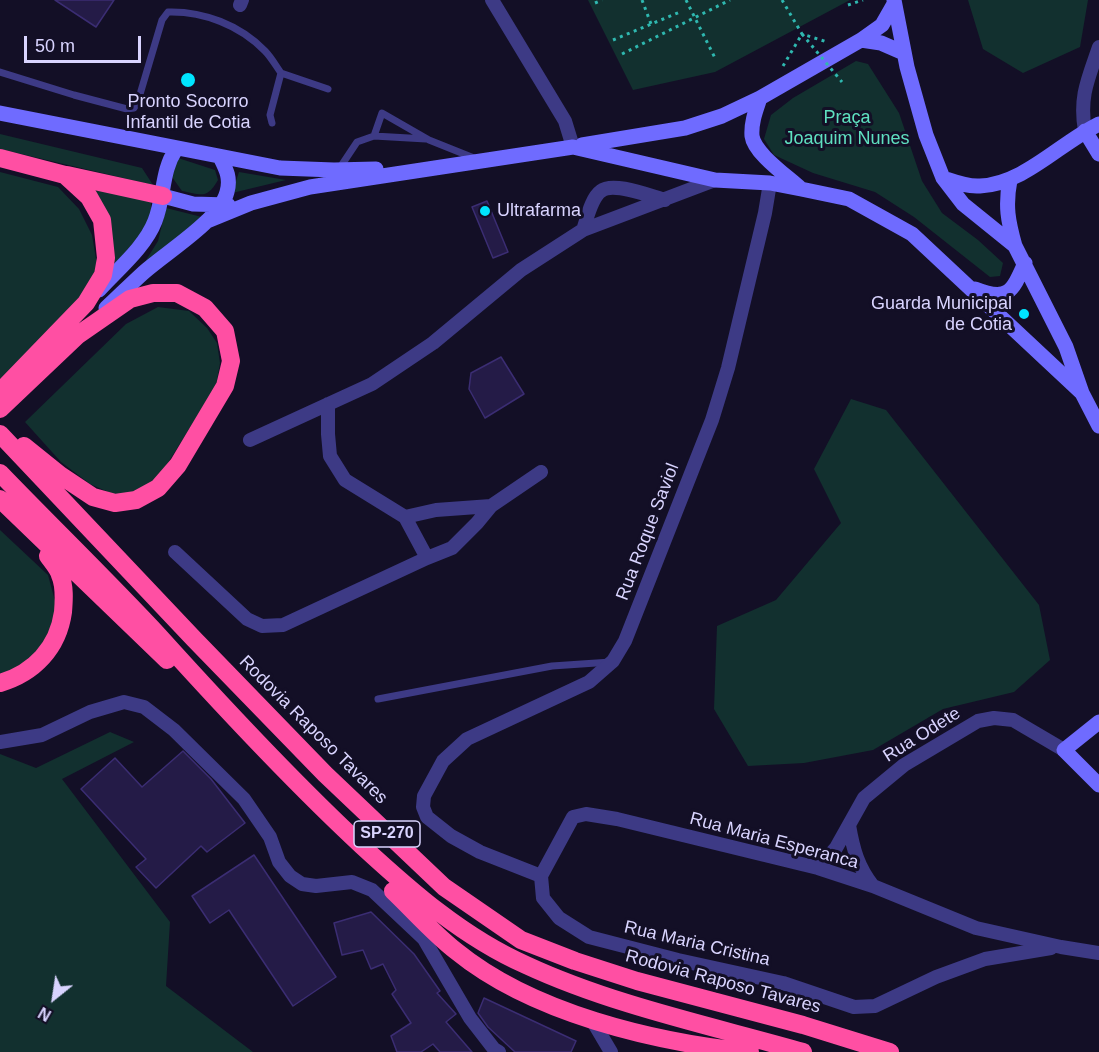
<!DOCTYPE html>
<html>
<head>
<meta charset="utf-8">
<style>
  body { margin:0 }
  #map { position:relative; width:1099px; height:1052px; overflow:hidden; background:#130f26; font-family:Arial,sans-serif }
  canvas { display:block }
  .north { position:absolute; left:24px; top:968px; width:60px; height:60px; -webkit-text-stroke:4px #130f26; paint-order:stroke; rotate:210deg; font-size:16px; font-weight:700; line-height:24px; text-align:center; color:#d9d4ff }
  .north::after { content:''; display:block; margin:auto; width:21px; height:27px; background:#d9d4ff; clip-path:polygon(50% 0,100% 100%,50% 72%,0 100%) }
  .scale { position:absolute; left:24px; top:36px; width:117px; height:27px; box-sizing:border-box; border:3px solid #d9d4ff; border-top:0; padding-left:8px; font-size:18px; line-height:21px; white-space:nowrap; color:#d9d4ff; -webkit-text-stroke:4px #130f26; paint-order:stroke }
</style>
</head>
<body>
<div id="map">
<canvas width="1099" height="1052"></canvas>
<div class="north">N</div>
<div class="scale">50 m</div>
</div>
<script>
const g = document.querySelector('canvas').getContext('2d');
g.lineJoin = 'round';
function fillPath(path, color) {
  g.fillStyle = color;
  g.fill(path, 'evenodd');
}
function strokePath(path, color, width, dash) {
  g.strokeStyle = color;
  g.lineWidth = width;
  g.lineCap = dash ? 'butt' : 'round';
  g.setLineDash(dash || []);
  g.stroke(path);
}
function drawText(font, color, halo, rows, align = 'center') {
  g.font = font + ' Arial,sans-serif';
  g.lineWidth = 6;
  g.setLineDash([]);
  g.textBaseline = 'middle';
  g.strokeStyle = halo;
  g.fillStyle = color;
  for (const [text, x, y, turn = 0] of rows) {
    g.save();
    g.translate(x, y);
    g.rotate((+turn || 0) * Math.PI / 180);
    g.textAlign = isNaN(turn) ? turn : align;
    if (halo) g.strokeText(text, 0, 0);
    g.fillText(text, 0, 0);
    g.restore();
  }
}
const green = new Path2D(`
  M 588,0 L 850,0 L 715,72 L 633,90 Z
  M 968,0 L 1088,0 L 1080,47 L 1023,73 L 983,49 Z
  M 856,61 L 868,64 L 899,113 L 922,181 L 942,213 L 978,240 L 1003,263 L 1000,276 L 990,277 L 914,217 L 875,192 L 813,173 L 774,155 L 764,139 L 771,115 L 793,98 Z
  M 0,134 L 142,168 L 153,185 L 0,149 Z
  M 178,158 L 215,170 L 218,180 C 207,199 202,195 182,191 L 172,177 Z
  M 0,172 L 58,187 L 79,209 L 92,235 L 97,265 L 93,278 L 80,299 L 0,380 Z
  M 239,172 L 286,180 L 232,193 Z
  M 88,187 L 151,201 L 151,215 L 141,234 L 107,273 Z
  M 166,208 L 202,217 L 79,328 L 143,265 L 158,241 Z
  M 158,307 L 189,311 L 207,328 L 217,343 L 220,363 L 216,386 L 156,482 L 137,492 L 115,495 L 90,484 L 61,462 L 25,422 L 126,324 Z
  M 851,399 L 886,410 L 1039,605 L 1050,660 L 1014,692 L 943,709 L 873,750 L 804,763 L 748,766 L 714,709 L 717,626 L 776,600 L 841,523 L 814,469 Z
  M 0,530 L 48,575 L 56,605 L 52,625 L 41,651 L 19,670 L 0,673 Z
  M 110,732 L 134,742 L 62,779 L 170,922 L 166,986 L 253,1052 L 0,1052 L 0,754 L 36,768 Z`);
const building = new Path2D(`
  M 55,0 L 114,0 L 96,27 Z
  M 487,201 L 508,252 L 493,258 L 472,207 Z
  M 501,357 L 524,394 L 485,418 L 469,389 L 471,373 Z
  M 183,751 L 211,779 L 245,823 L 207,852 L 201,846 L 156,888 L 136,867 L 146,859 L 81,789 L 115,758 L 142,787 Z
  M 254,855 L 336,977 L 293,1006 L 229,910 L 210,923 L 192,896 Z
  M 371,912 L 414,954 L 440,991 L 437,993 L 456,1014 L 446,1022 L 472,1052 L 440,1052 L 433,1044 L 421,1052 L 397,1052 L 391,1036 L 411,1023 L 392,994 L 396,990 L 383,964 L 371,969 L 363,950 L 342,955 L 334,923 Z
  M 484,998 L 576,1041 L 571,1052 L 515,1052 L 488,1027 L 478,1013 Z`);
const path = new Path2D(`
  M 642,0 L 651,24
  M 686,0 L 716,60
  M 782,0 L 802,34 L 827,42
  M 595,3 L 602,0
  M 848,5 L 863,0
  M 613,40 L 680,12
  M 622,54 L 730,0
  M 783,66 L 802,34`);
const lane = new Path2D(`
  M 0,72 L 74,95 L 127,109 L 134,108 L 138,101 L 162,20 L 168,12 C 203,11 240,25 265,51 C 271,57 276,66 281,73
  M 272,123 L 270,115 L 281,73 L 328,89
  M 374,136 L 382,113 L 429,140 L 474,158
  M 339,169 L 357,142 L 374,136 L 426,139
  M 378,699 L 552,666 L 611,662`);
const street = new Path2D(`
  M 492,0 L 565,121 L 573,147
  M 240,5 L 242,0
  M 1085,131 C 1079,97 1088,79 1099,47
  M 583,230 C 587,219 591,198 601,191 C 613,181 650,196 665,200
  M 328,404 L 328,434 L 330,456 L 345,480 L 405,517 L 427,558 L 452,548 L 477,523 L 491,506 L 541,472
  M 250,440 L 372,384 L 433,343 L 521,270 L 583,230 L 715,180
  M 405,517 L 436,510 L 491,506
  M 175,552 L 247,619 L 262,626 L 283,625 L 427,558
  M 0,742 L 42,735 L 90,712 L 124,702 L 144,707 L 174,730 L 244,799 L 270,837 L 279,862 L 290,876 L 302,884 L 316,886 L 352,882 L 372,890 L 424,939 L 470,1018 L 494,1049 L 499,1052
  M 849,825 C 853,849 858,867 873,886
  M 818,868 L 836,848 L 864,798 L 904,765 L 978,721 L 994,718 L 1013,720 L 1064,750
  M 541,876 L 480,852 L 451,836 L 427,817 L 423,807 L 424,796 L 443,761 L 467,739 L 589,682 L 613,661 L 625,641 L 712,420 L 728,368 L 765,213 L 770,183
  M 541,876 L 573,817 L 586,814 L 617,819 L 818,868 L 873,886 L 976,928 L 1061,947 L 1099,953
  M 541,876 L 543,898 L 559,918 L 589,937 L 678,960 L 783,983 L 854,1007 L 875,1006 L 936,977 L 985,959 L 1051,948
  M 592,1020 L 611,1052`);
const secondary = new Path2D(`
  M 894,0 L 907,67 L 926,135 L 943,178 L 963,204 L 1015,246 L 1066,347 L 1082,393 L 1099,426
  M 861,40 L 881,43 L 904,53
  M 760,98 C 756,110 751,122 752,136 C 754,153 787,176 800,188
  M 0,113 L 280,168 L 334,170 L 376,169
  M 1085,131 L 1099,154
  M 582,145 L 685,128 L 722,116 L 760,98 L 861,40 L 882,25 L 894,4
  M 943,178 C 955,182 967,187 980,186 C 1024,184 1060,143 1099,124
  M 1010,180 C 1005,206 1008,221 1015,246
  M 163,196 L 193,204 L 228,205
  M 207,221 L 251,203 L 310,187 L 573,147 L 715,180 L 770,183 L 801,189 L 849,199 L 912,234 L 1082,393
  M 975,289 C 1008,302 1012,292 1025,263
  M 99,290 C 118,269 145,247 155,221 C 165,195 161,172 176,149
  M 106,308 C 118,297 130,285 142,274 C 165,253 220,220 227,192 C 231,178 226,169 220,157
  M 1099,722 L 1064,750 L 1099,785`);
const highway = new Path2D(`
  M 0,158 L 65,175 L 89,197 L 102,220 L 106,258 L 103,275 L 86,303 L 0,392
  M 67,175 L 163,196
  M 0,409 L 78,335 L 130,299 L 153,293 L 177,293 L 205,308 L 225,331 L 231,361 L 225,386 L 178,465 L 158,488 L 136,500 L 115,503 L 93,497 L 60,475 L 24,446
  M 0,434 L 194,639 L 325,774 L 444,887 L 521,940 L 575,961 L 637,981 L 803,1025 L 890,1052
  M 0,473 C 53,528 108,581 160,637 C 225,709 291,780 362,846 C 412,892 463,937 526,965 C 612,1005 712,1026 803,1052
  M 0,499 L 167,660
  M 0,683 C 34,673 58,648 63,612 C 64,600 65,586 60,575 C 58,568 52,562 48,556
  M 393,891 C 414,911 433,933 456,951 C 532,1013 653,1042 750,1052`);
const pathBridge = new Path2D(`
  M 802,34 L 842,82`);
const markers = [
  [188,80,8,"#00e5ff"],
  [485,211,6,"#00e5ff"],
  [1024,314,6,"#00e5ff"]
];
const shields = [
  [387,834,66]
];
const shieldNames = [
  ["SP-270",387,834]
];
const poiNames = [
  ["Pronto Socorro",188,102],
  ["Infantil de Cotia",188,123],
  ["Ultrafarma",497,211,"left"],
  ["Guarda Municipal",1012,304,"right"],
  ["de Cotia",1012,325,"right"]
];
const parkNames = [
  ["Praça",847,118],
  ["Joaquim Nunes",847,139]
];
const streetNames = [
  ["Rua Roque Saviol",648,532,-69],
  ["Rodovia Raposo Tavares",313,730,45],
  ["Rua Odete",922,735,-32],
  ["Rua Maria Esperanca",774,841,15],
  ["Rua Maria Cristina",697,944,13],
  ["Rodovia Raposo Tavares",723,982,15]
];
fillPath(green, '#12302f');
fillPath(building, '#241b47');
strokePath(building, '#3b2d73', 1.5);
strokePath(path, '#2fb8b0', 3, [3, 4.5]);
strokePath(lane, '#3d3a85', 7);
strokePath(street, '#3d3a85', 14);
strokePath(secondary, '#6f6bff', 15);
strokePath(highway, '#ff4fa3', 18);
strokePath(pathBridge, '#2fb8b0', 3, [3, 4.5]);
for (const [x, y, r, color] of markers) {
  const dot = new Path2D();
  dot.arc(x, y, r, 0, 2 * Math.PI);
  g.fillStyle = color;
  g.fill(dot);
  strokePath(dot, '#130f26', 2);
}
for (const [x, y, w] of shields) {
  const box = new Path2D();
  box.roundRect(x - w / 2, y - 13, w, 26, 4.5);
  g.fillStyle = '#130f26';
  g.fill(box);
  strokePath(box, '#d9d4ff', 1.5);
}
drawText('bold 16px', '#d9d4ff', null, shieldNames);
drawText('18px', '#d9d4ff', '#130f26', poiNames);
drawText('18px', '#5fe0c0', '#130f26', parkNames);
drawText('18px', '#d9d4ff', '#130f26', streetNames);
</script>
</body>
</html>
